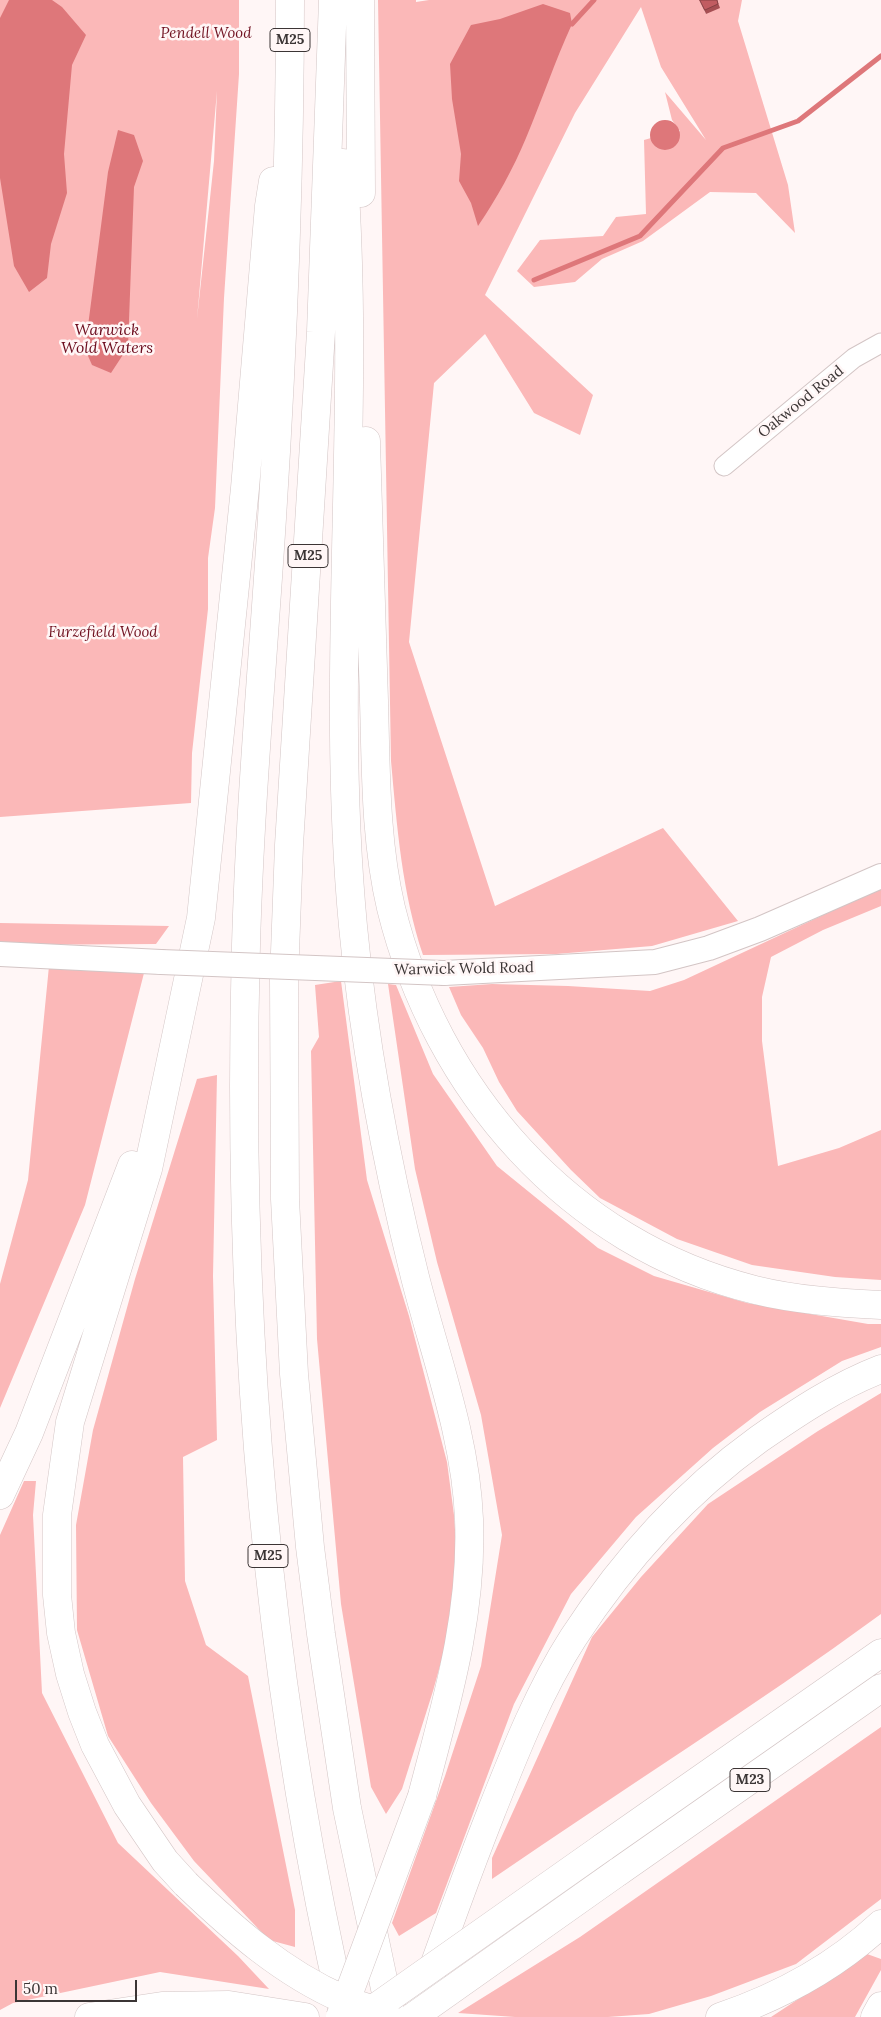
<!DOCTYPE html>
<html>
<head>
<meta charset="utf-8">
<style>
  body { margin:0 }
  #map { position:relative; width:881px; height:2017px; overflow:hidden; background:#fff6f6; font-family:Lora,serif }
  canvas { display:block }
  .scale { position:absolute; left:15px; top:1980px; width:122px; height:22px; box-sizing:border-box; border:2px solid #3b3535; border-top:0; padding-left:6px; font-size:15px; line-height:18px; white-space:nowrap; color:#3b3535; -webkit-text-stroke:4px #fff6f6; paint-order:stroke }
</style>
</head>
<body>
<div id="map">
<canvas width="881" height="2017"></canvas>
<div class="scale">50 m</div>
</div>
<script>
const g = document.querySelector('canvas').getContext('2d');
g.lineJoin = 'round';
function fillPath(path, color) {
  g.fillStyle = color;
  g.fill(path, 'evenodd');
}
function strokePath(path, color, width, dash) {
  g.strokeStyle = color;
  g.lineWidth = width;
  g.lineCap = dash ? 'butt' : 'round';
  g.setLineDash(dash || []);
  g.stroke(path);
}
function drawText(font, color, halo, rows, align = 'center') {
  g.font = font + ' Lora,serif';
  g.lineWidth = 5;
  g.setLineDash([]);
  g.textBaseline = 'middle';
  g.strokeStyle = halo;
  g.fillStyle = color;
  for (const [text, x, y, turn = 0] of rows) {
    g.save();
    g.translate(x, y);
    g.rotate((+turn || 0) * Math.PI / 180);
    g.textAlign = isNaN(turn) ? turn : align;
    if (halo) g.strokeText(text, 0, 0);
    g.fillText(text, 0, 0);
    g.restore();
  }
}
const green = new Path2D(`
  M 0,0 L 239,0 L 239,74 L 224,298 L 215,508 L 208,558 L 208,609 L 192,753 L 191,803 L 0,817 ZM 217,91 L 214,161 L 197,319 Z
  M 378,0 L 416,0 L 416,2 L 429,0 L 700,0 L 706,14 L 716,0 L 742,0 L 738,21 L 788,185 L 795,233 L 756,193 L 710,192 L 643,241 L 602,259 L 575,282 L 534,287 L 517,271 L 540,240 L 603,236 L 616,217 L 646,214 L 644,140 L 651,138 L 657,148 L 680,131 L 672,120 L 665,92 L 706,140 L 661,67 L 641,7 L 575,113 L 485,295 L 593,395 L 580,435 L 534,413 L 485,334 L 434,383 L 409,642 L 495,906 L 663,828 L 738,921 L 652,946 L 556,954 L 423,955 C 402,892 397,827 391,761 Z
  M 881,888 L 881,906 L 823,930 L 771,957 L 762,997 L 762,1041 L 778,1166 L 839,1148 L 881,1130 L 881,1280 L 835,1277 L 752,1265 L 677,1239 L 600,1198 L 571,1170 L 517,1111 L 499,1082 L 483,1048 L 461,1015 L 449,987 L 492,984 L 568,986 L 650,991 L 684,980 Z
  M 0,923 L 169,926 L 156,944 L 0,945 Z
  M 49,966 L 144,973 L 85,1205 L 0,1408 L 0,1284 L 28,1180 Z
  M 341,981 L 367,1180 L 409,1316 L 447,1462 L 454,1515 L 457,1558 L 459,1597 L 433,1691 L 402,1789 L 386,1814 L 371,1787 L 341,1604 L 317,1339 L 311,1051 L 319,1037 L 315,985 Z
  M 388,984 L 396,985 L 433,1074 L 497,1166 L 598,1248 L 654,1276 L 747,1303 L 868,1324 L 881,1324 L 881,1347 L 842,1361 L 760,1412 L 713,1448 L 636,1517 L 571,1594 L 514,1704 L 436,1913 L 399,1936 L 392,1923 L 445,1776 L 481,1666 L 502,1535 L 481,1415 L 437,1262 L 415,1169 Z
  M 217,1075 L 213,1276 L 217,1440 L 183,1457 L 185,1581 L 206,1645 L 248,1676 L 295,1910 L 295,1947 L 269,1940 L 194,1861 L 151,1803 L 108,1736 L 77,1630 L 76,1525 L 93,1430 L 135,1279 L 197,1079 Z
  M 881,1393 L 881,1614 C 754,1707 621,1790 492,1879 L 492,1858 L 592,1637 L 641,1577 L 708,1504 L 818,1431 Z
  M 24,1481 L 36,1481 L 33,1515 L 42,1693 L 118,1843 L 238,1956 L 269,1989 L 160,1972 L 13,2003 L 0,2010 L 0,1535 Z
  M 881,1727 L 881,1899 L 796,1964 L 711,1996 L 649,2014 L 608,2017 L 515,2017 L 458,2013 L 580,1937 Z
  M 867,1954 L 881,1959 L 881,1970 L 855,2017 L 771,2017 Z`);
const water = new Path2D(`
  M 9,0 L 52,0 L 62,7 L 86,35 L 72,65 L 64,154 L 67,193 L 51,244 L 47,278 L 29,292 L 14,266 L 0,178 L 0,18 Z
  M 543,4 L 570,13 L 572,24 C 555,61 542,100 526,138 C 513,169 497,198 478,226 L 471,203 L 459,181 L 461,154 L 452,99 L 450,64 L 471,25 L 500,19 Z
  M650 135a15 15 0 1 1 30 0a15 15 0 1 1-30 0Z
  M 118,130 L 134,135 L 143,161 L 134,187 L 128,347 L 111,373 L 92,365 L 85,349 L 108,172 Z`);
const stream = new Path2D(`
  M 572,24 L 594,0
  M 534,280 L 640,236 L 723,148 L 798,121 L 881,56`);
const minor = new Path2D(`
  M 724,466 L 854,358 L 881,343`);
const tertiary = new Path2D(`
  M 0,954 L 161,962
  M 444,973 L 655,962 L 709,948 L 760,929 L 881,876`);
const motorway = new Path2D(`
  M 290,0 C 290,173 283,346 272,518 C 263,660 250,802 246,945 C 236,1304 263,1665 344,2016
  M 333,0 L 321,332 L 289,845 L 284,979 L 285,1199 L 294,1374 L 310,1547 L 321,1634 L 347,1808 L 391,2017
  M 360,0 L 361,193
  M 343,163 C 362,417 329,672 353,926 C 364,1044 386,1161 415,1277 C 435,1356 466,1437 469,1519 C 473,1615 446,1704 422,1796
  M 366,441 C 368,528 371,615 374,701 C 376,770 375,840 391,908 C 436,1090 569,1244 755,1290 C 796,1300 839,1303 881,1305
  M 0,1495 L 29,1433 L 132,1165
  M 602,1848 L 881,1653
  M 618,1872 L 881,1688
  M 186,1884 L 165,1861 L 127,1805 L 95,1745 L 82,1712 L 70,1674 L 61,1633 L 57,1595 L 57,1515 L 70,1422 L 148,1169 L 201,918 L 245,488 L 269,206 L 273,181
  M 89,2017 L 162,2006 L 229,2005 L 305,2017
  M 416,2017 C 440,1948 465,1879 492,1810 C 515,1752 539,1691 573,1638 C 623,1561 684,1493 759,1439 C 798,1412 837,1386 881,1369
  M 720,2017 C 779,1997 836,1966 881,1924
  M 875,2017 L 881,2006`);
const tertiaryBridge = new Path2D(`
  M 161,962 L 444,973`);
const motorwayBridge = new Path2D(`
  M 186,1884 C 233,1929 283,1973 343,1999 C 357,2005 372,2009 386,2014
  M 340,2017 L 422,1796
  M 362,2017 L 602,1848
  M 413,2017 L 618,1872`);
const wall = new Path2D(`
  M 700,0 L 717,0 L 720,8 L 706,14 Z`);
const building = new Path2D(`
  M 700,0 L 717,0 L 718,4 L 705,10 Z`);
const shields = [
  [290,40,40],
  [308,556,40],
  [268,1556,40],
  [750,1780,40]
];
const shieldNames = [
  ["M25",290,40],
  ["M25",308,556],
  ["M25",268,1556],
  ["M23",750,1780]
];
const parkNames = [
  ["Pendell Wood",206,34],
  ["Furzefield Wood",103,633]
];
const streetNames = [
  ["Oakwood Road",801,402,-39],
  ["Warwick Wold Road",464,969,-1]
];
const waterNames = [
  ["Warwick",107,330],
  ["Wold Waters",107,348]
];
fillPath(green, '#fbb8b8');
fillPath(water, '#de777a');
strokePath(stream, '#de777a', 5);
strokePath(minor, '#d3c5c5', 21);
strokePath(tertiary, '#d3c5c5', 26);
strokePath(motorway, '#d3c5c5', 29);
strokePath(minor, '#fff', 19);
strokePath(tertiary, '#fff', 24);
strokePath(motorway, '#fff', 28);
strokePath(tertiaryBridge, '#d3c5c5', 26, []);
strokePath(motorwayBridge, '#d3c5c5', 29, []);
strokePath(tertiaryBridge, '#fff', 24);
strokePath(motorwayBridge, '#fff', 28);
fillPath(wall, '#a64f53');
fillPath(building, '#c15c61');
strokePath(building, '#874044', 1);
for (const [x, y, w] of shields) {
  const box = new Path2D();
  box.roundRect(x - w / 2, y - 11.5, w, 23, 4);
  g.fillStyle = '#fff6f6';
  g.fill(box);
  strokePath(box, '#3b3535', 1);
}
drawText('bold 14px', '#3b3535', null, shieldNames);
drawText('italic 15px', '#711221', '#fff6f6', parkNames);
drawText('15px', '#3b3535', '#fff6f6', streetNames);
drawText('italic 16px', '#6b0a1c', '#fff6f6', waterNames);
</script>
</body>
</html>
